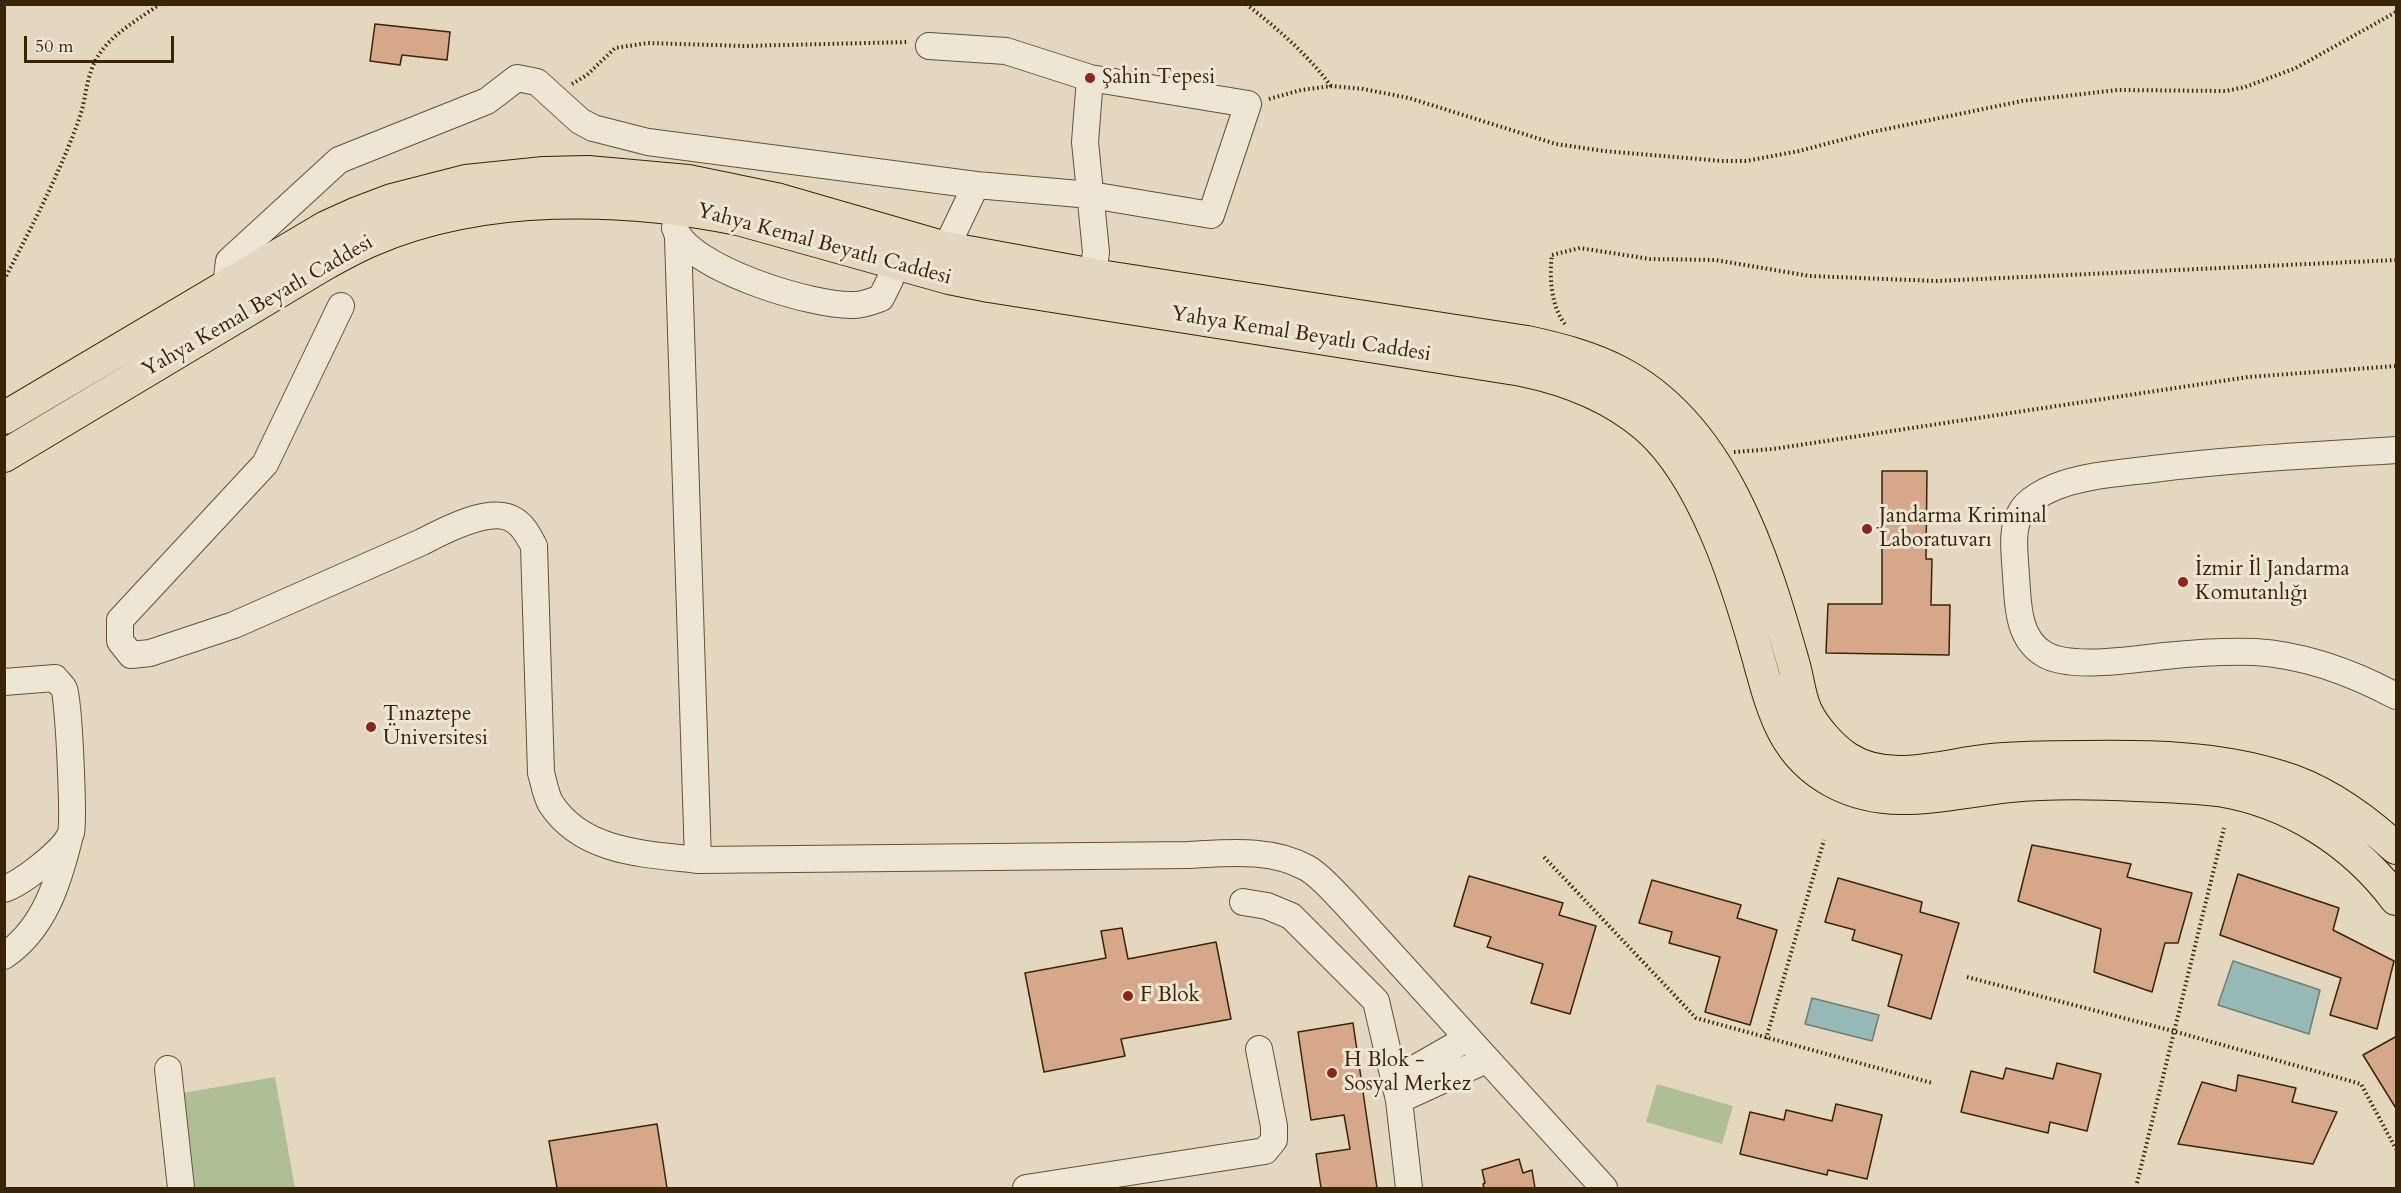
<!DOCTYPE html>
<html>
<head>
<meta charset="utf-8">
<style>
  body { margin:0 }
  #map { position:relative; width:2401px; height:1193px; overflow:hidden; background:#e3d8bf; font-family:Cardo,serif }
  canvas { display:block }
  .frame { position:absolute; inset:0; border:6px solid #392403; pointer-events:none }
  .scale { position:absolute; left:24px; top:36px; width:150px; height:27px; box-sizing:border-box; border:3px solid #392403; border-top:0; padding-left:8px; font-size:18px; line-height:21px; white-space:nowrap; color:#392403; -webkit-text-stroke:4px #ede6d5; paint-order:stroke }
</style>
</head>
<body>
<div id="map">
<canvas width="2401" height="1193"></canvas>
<div class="frame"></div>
<div class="scale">50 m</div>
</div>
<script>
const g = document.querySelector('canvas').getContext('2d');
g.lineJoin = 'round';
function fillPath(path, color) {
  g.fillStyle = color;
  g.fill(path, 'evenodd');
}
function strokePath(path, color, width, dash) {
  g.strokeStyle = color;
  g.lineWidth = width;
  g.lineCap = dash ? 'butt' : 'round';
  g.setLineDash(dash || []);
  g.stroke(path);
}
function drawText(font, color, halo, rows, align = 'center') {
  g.font = font + ' Cardo,serif';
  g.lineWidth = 6;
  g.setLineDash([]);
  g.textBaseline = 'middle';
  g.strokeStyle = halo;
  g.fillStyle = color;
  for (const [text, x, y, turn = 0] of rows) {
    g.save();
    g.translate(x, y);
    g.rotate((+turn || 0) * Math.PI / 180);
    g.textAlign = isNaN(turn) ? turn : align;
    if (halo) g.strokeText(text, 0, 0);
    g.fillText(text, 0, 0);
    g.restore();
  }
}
const green = new Path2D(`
  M 275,1077 L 295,1188 L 194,1188 L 177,1094 Z
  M 1657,1084 L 1733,1106 L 1722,1144 L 1646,1122 Z`);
const water = new Path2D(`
  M 2233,961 L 2320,990 L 2309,1034 L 2218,1005 Z
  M 1812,998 L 1879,1015 L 1872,1041 L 1805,1024 Z`);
const building = new Path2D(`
  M 375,24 L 450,32 L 447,60 L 402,55 L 400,65 L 370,61 Z
  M 1882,471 L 1927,471 L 1926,559 L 1932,559 L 1931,605 L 1950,605 L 1949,655 L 1826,653 L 1828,604 L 1882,604 Z
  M 2032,845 L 2131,864 L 2127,877 L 2192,893 L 2178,943 L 2165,943 L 2152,992 L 2094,972 L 2101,929 L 2018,901 Z
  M 2238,874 L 2339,908 L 2333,930 L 2394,961 L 2377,1029 L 2330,1015 L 2341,978 L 2220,935 Z
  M 1469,876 L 1563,903 L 1559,915 L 1596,926 L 1570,1014 L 1531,1003 L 1543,964 L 1487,947 L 1491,937 L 1454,926 Z
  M 1838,878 L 1922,902 L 1920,912 L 1959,923 L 1931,1019 L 1888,1006 L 1902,955 L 1852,940 L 1855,930 L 1825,922 Z
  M 1652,880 L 1741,905 L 1737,918 L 1777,930 L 1750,1025 L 1705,1012 L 1720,957 L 1669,943 L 1672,932 L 1639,923 Z
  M 1122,928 L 1128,959 L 1216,942 L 1231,1019 L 1121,1039 L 1125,1056 L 1044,1072 L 1025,973 L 1106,958 L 1101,931 Z
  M 1353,1023 L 1377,1188 L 1321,1188 L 1316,1154 L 1350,1149 L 1344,1115 L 1311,1120 L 1298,1032 Z
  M 2397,1036 L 2397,1110 L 2363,1055 Z
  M 2057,1063 L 2101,1074 L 2087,1131 L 2050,1122 L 2048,1133 L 1961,1112 L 1971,1071 L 2003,1079 L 2006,1068 L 2053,1079 Z
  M 2238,1075 L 2296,1088 L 2292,1102 L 2337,1112 L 2313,1164 L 2178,1144 L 2202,1082 L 2236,1091 Z
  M 1836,1104 L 1882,1115 L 1867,1179 L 1828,1170 L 1827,1175 L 1740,1154 L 1750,1112 L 1784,1120 L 1786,1110 L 1832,1121 Z
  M 657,1124 L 667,1188 L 557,1188 L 549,1141 Z
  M 1519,1159 L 1523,1173 L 1532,1170 L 1535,1188 L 1484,1188 L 1483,1184 L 1485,1183 L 1482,1170 Z`);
const path = new Path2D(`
  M 1246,4 C 1278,29 1307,54 1331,86
  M 572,84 L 587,75 L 615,48 L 648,43 L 744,46 L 908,42
  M 1269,99 L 1301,90 L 1332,86 L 1363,89 L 1409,98 L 1556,144 L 1604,151 L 1722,161 L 1746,161 L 1799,151 L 1872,132 L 2022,101 L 2117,90 L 2226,91 L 2245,87 L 2296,68 L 2396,12
  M 4,280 C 31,228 58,177 78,122 C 88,97 84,73 103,49 C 117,31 142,17 160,4
  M 1565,324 C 1551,307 1549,276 1552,255 L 1580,248 L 1650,259 L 1715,260 L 1810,276 L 1936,281 L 2396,260
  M 1734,452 L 1773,449 L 2248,377 L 2396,366
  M 1544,857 L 1696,1018 L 1932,1083
  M 1967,977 L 2173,1031 L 2361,1084 L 2396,1149
  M 1766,1039 L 1824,840
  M 2137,1183 L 2224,828`);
const minor = new Path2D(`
  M 1090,78 L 1085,142 L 1096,252 L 1093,275
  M 675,228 C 687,268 814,307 854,305 C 863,305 873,301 881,298 L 890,280 L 899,244
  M 678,238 L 698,860
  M 946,248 L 976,185
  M 226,286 L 229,261 L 339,160 L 487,101 L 517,78 L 537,82 L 580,121 L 593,128 L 648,142 L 976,185 L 1091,195 L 1211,215 L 1248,104 L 1090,78 L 1006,51 L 929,46
  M 341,306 L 265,464 L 120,620 L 120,641 L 131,655 L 150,653 L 234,625 L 422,542 C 443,531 491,505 514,520 C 524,526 529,537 534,546 L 541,773 C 544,783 546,796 551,804 C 583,853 646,854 698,860 L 1188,855 C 1228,853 1271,848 1307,868 C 1321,876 1334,892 1345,903 L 1604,1188
  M 2396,450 C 2315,455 2234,459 2153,469 C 2121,473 2085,475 2055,487 C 2045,491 2028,500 2022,510 C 2010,529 2015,554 2016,576 C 2018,603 2017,638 2044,654 C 2070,670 2134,659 2165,656 C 2194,653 2225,651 2255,652 C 2304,655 2353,673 2396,696
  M 4,682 L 55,678 C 57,681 62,685 64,689 C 69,700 74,820 71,833 C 65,850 22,883 4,889
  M 1243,902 L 1267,906 L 1291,916 L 1376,1001 L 1399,1100 L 1409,1188
  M 4,956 C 44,929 58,883 69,839
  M 168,1069 L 181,1188
  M 1395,1080 L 1468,1038
  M 1399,1100 L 1486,1060
  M 1026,1188 L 1265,1151 L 1274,1140 L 1274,1126 L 1259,1049`);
const major = new Path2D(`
  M 4,418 L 326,227 L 355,214 L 392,200 L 466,181 L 544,173 L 588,172 L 688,181 L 780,200 L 946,248 L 1093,275 L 1527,342 C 1559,349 1590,357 1619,372 C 1723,426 1763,556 1793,662 C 1798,678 1799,696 1806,711 C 1814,728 1832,748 1847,758 C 1890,786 1946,764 1992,760 C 2023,757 2053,757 2083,757 C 2149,756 2218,757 2281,777 C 2325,790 2363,818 2396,848
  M 4,456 L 323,265 C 339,256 355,247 372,240 C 483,192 622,196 738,219 L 949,278 L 989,286 L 1522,370 C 1566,379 1612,397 1647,427 C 1704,477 1737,582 1757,653 C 1772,706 1781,754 1834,782 C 1891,812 1950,792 2010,786 C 2052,782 2095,783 2137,785 C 2164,786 2191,787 2218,790 C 2289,801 2353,842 2396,899`);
const markers = [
  [1090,78,6,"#8f2418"],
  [1867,529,6,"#8f2418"],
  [2183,582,6,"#8f2418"],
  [371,727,6,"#8f2418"],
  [1128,996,6,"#8f2418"],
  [1332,1073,6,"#8f2418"]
];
const poiNames = [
  ["Şahin Tepesi",1102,78],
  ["Jandarma Kriminal",1879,517],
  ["Laboratuvarı",1879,541],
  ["İzmir İl Jandarma",2195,570],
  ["Komutanlığı",2195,594],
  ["Tınaztepe",383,715],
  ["Üniversitesi",383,739],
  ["F Blok",1140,996],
  ["H Blok -",1344,1061],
  ["Sosyal Merkez",1344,1085]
];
const streetNames = [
  ["Yahya Kemal Beyatlı Caddesi",824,245,15],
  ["Yahya Kemal Beyatlı Caddesi",258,307,-30],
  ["Yahya Kemal Beyatlı Caddesi",1301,335,9]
];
fillPath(green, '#afbf95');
fillPath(water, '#96b9b8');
strokePath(water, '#717d70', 1.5);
fillPath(building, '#d6a889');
strokePath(building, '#392403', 1.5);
strokePath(minor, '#645132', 28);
strokePath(major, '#392403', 34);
strokePath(path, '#392403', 4, [1.5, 3]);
strokePath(minor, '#ede6d5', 26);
strokePath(major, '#e3d8bf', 32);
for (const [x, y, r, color] of markers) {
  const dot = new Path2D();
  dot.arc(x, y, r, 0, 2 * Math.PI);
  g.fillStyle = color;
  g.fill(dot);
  strokePath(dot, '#ede6d5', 2);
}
drawText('21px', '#392403', '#ede6d5', poiNames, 'left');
drawText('21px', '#392403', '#ede6d5', streetNames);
</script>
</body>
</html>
